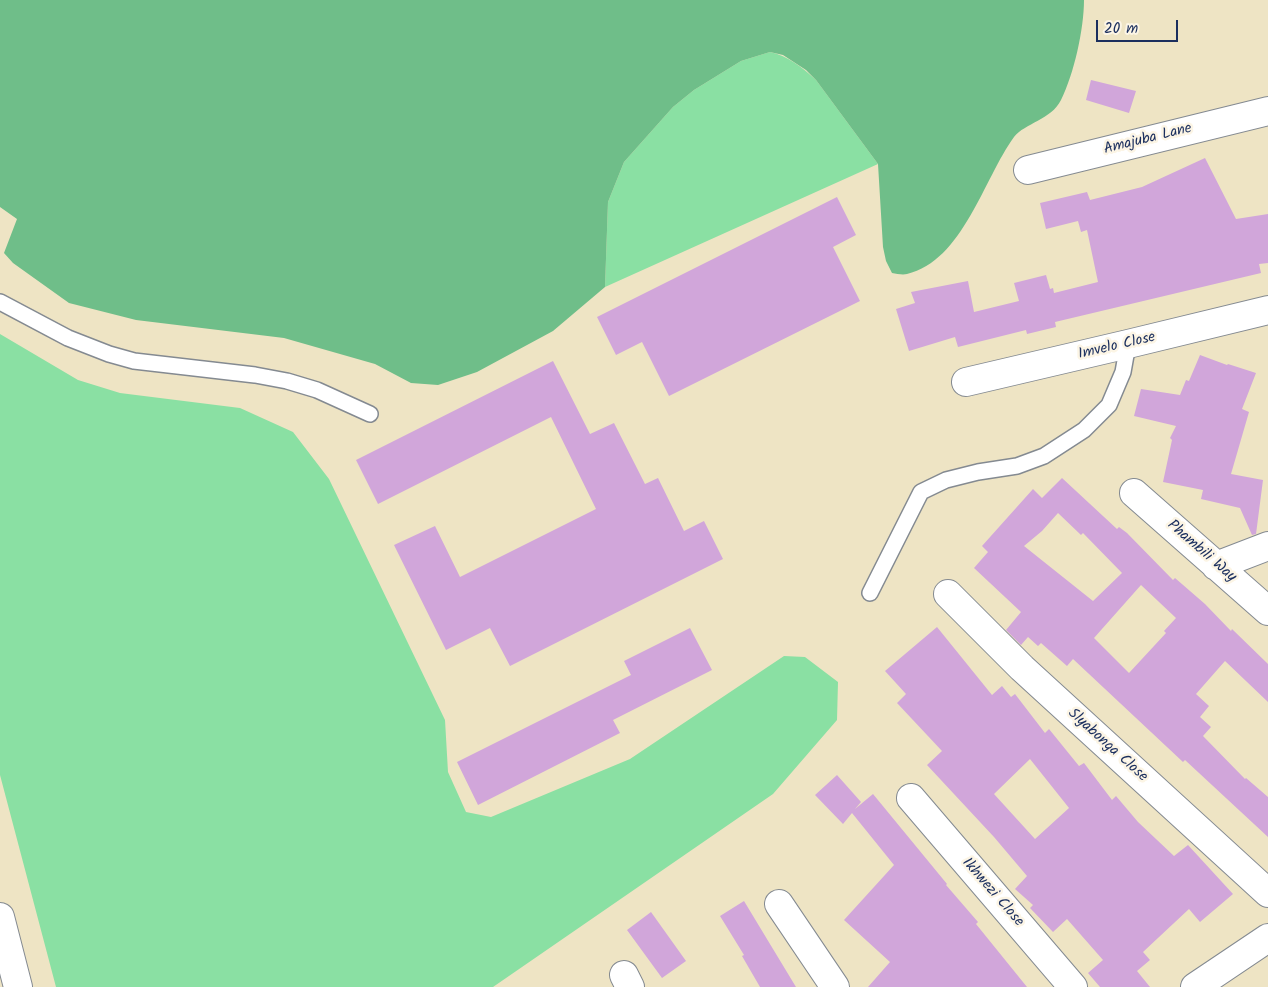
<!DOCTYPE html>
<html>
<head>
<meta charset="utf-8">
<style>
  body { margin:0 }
  #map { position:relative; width:1268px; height:987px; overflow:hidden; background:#eee4c4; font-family:Kalam,sans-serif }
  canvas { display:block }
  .scale { position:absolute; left:1096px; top:20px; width:82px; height:22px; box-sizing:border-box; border:2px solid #1b2f5e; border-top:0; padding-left:6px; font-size:15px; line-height:18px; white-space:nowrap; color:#1b2f5e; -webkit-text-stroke:4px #fcf5e5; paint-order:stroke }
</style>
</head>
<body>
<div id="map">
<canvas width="1268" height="987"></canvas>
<div class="scale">20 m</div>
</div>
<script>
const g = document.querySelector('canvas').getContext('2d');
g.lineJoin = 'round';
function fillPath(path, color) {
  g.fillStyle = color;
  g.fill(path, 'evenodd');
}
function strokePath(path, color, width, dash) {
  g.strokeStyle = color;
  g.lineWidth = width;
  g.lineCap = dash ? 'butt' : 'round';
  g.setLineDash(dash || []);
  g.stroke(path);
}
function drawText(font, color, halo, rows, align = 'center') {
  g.font = font + ' Kalam,sans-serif';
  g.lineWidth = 5;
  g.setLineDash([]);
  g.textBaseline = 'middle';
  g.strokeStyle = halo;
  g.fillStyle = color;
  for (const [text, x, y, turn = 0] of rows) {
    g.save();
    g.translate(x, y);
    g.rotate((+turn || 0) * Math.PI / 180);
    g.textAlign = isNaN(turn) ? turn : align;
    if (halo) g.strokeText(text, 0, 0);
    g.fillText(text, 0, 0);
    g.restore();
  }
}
const green = new Path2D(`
  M 770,52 C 788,56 802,67 816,80 L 878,164 L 605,287 L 608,202 L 624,162 L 673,107 L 694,90 L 741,61 Z
  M 0,334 L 78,380 L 120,393 L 240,408 L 293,432 L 329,479 L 445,720 L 448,772 L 466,812 L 491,817 L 630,759 L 784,656 L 805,657 L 838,682 L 837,720 L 773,794 L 493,987 L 56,987 L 0,775 Z`);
const forest = new Path2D(`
  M 0,0 L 1084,0 C 1084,29 1074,74 1061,100 C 1051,120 1025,123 1014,137 C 984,178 963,261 907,274 C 903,275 897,274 892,273 L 886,261 L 883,247 L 878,164 L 816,80 L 806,70 L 783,55 L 770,52 L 741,61 L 694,90 L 673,107 L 624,162 L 608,202 L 605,287 L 553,331 L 477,372 L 438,385 L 411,383 L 375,364 L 284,338 L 136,320 L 69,303 L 13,263 L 4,253 L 17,219 L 0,207 Z`);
const building = new Path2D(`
  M 1091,80 L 1136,91 L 1129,113 L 1086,100 Z
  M 1205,158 L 1236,219 L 1268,214 L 1268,263 L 1259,264 L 1261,273 L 1055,322 L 1056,327 L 1027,334 L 1026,330 L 958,347 L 955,337 L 909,351 L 896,309 L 915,303 L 911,292 L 968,281 L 974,312 L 1019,301 L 1014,283 L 1046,275 L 1050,289 L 1053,288 L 1054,293 L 1098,282 L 1087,230 L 1081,232 L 1078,221 L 1046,229 L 1040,203 L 1087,192 L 1090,200 L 1142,187 Z
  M 837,197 L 856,235 L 833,247 L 860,301 L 669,396 L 642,342 L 616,355 L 597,317 Z
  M 1200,355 L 1227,365 L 1228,364 L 1256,373 L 1242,409 L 1249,412 L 1231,474 L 1263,480 L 1256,534 L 1252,535 L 1240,508 L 1201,499 L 1203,490 L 1163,482 L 1172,440 L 1170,438 L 1176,426 L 1134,416 L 1141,389 L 1180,395 L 1186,380 L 1189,381 Z
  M 553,361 L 590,434 L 614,423 L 645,484 L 658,478 L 684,531 L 704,521 L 723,559 L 510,666 L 490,628 L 446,650 L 394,545 L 435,526 L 460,577 L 596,509 L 551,417 L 378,504 L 356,460 Z
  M 1062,478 L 1117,529 L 1119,527 L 1127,533 L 1173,580 L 1175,578 L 1205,604 L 1231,631 L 1232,629 L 1268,664 L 1268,702 L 1225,661 L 1196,694 L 1209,706 L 1200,717 L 1211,727 L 1203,736 L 1245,779 L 1246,778 L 1268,797 L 1268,837 L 1185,760 L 1183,762 L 1073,659 L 1067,666 L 1041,643 L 1038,646 L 1028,637 L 1021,645 L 1006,630 L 1021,612 L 974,568 L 988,552 L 982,546 L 1033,489 L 1042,498 ZM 1058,513 L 1081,535 L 1083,533 L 1122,573 L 1093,601 L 1024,546 L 1042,531 ZM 1141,585 L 1176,618 L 1164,631 L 1166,633 L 1129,673 L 1094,638 Z
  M 937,627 L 992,695 L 1002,686 L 1011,697 L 1015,694 L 1045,733 L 1049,729 L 1079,766 L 1084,763 L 1112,800 L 1116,796 L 1138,822 L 1174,856 L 1188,845 L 1233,894 L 1200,922 L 1189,909 L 1143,952 L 1150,960 L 1137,971 L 1150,987 L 1100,987 L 1088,973 L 1103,960 L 1067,919 L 1053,932 L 1030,908 L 1033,905 L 1015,889 L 1027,876 L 994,837 L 927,765 L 942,751 L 897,703 L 906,694 L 885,671 ZM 1030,759 L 1069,808 L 1035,839 L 994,794 Z
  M 690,628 L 712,670 L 613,720 L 620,733 L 478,805 L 457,762 L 631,675 L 624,661 Z
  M 837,775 L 861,802 L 855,809 L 873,794 L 947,884 L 946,885 L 978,922 L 976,924 L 1027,987 L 868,987 L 890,962 L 844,920 L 894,865 L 852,813 L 843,824 L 815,795 Z
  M 744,901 L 773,949 L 796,987 L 760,987 L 742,956 L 744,955 L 720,916 Z
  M 651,912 L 686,961 L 662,978 L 627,930 Z`);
const lane = new Path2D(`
  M 0,302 L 68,338 L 109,354 L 134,361 L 255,375 L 287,381 L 317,390 L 370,414
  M 870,593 L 921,492 L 946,480 L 978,472 L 1017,466 L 1044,456 L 1084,430 L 1109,405 L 1123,372 L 1128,344`);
const street = new Path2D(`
  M 1028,170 L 1268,111
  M 966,382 L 1128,344 L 1268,310
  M 1134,493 L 1268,611
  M 1216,566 L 1268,546
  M 948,594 L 1022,668 L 1268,893
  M 911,798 L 1073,987
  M 779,904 L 835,987
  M 0,917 L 18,987
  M 624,975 L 630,987
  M 1195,987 L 1268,938`);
const streetNames = [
  ["Amajuba Lane",1148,140,-14],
  ["Imvelo Close",1117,347,-13],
  ["Phambili Way",1201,552,41],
  ["Slyabonga Close",1107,746,42],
  ["Ikhwezi Close",992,893,49]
];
fillPath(green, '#8ae0a3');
fillPath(forest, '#6fbe89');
fillPath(building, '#d1a6da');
strokePath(lane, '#848a91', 18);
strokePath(street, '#848a91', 30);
strokePath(lane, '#fff', 15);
strokePath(street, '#fff', 28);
drawText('15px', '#1b2f5e', '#fcf5e5', streetNames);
</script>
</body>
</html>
